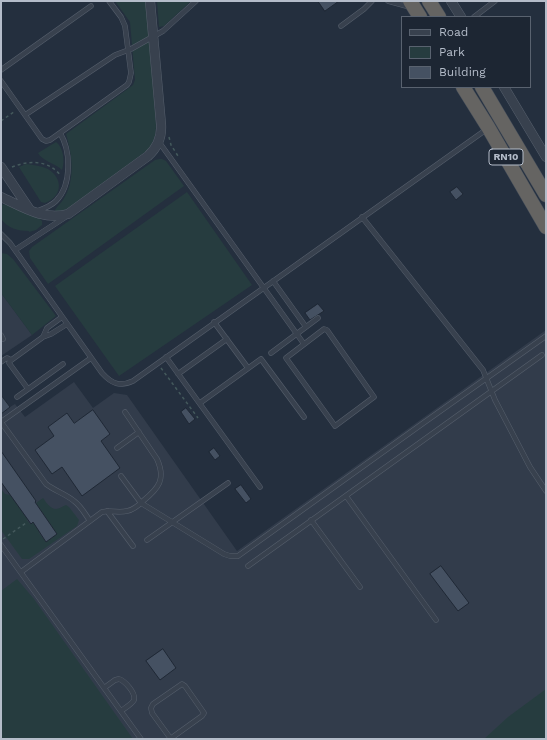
<!DOCTYPE html>
<html>
<head>
<meta charset="utf-8">
<style>
  body { margin:0 }
  #map { position:relative; width:547px; height:740px; overflow:hidden; background:#242f3e; font-family:"Work Sans",sans-serif }
  canvas { display:block }
  .frame { position:absolute; inset:0; border:2px solid #b4bcc9; pointer-events:none }
  .legend { position:absolute; left:401px; top:16px; width:130px; height:72px; box-sizing:border-box; background:#1d2633; border:1px solid #59626f; margin:0; padding:5px 7px; list-style:none; font-size:12px; color:#b4bcc9 }
  .legend li { display:flex; align-items:center; gap:8px; height:20px }
  .legend b { width:20px; border:1px solid #59626f }
</style>
</head>
<body>
<div id="map">
<canvas width="547" height="740"></canvas>
<div class="frame"></div>
<ul class="legend">
<li><b style="height:5px;background:#38414e"></b>Road</li>
<li><b style="height:11px;background:#263c3f"></b>Park</li>
<li><b style="height:11px;background:#455162"></b>Building</li>
</ul>
</div>
<script>
const g = document.querySelector('canvas').getContext('2d');
g.lineJoin = 'round';
function fillPath(path, color) {
  g.fillStyle = color;
  g.fill(path, 'evenodd');
}
function strokePath(path, color, width, dash) {
  g.strokeStyle = color;
  g.lineWidth = width;
  g.lineCap = dash ? 'butt' : 'round';
  g.setLineDash(dash || []);
  g.stroke(path);
}
function drawText(font, color, halo, rows, align = 'center') {
  g.font = font + ' "Work Sans",sans-serif';
  g.lineWidth = 4;
  g.setLineDash([]);
  g.textBaseline = 'middle';
  g.strokeStyle = halo;
  g.fillStyle = color;
  for (const [text, x, y, turn = 0] of rows) {
    g.save();
    g.translate(x, y);
    g.rotate((+turn || 0) * Math.PI / 180);
    g.textAlign = isNaN(turn) ? turn : align;
    if (halo) g.strokeText(text, 0, 0);
    g.fillText(text, 0, 0);
    g.restore();
  }
}
const airport = new Path2D(`
  M 1,293 L 32,335 L 1,356 Z
  M 546,330 L 546,739 L 1,739 L 1,395 L 10,407 L 15,404 L 25,417 L 74,382 L 93,408 L 114,393 L 127,395 L 237,551 Z`);
const green = new Path2D(`
  M 115,1 L 146,1 L 156,124 C 156,136 154,144 145,152 L 69,208 L 62,211 L 56,212 L 55,210 C 57,206 61,203 63,200 C 76,181 72,154 66,134 L 133,85 L 135,80 L 130,22 Z
  M 157,1 L 191,1 L 164,26 L 159,27 Z
  M 56,142 C 64,148 65,162 62,170 C 55,163 42,161 38,153 Z
  M 159,159 L 162,159 L 166,161 L 184,186 L 48,284 L 30,258 L 29,251 L 32,247 L 155,160 Z
  M 26,164 C 34,165 41,166 48,169 C 64,179 62,197 45,203 L 41,202 L 19,167 Z
  M 187,192 L 252,285 L 119,376 L 55,286 Z
  M 5,203 L 39,218 L 42,221 L 42,225 L 36,230 L 29,232 L 29,231 C 17,231 8,228 1,219 L 1,204 L 4,205 Z
  M 1,253 L 7,254 L 13,259 L 56,316 L 32,335 L 1,293 Z
  M 1,489 L 5,494 L 10,495 L 30,518 L 27,520 L 30,524 L 33,522 L 35,526 L 46,518 L 36,503 L 43,498 C 46,502 50,509 56,509 C 59,509 63,506 66,505 L 69,507 L 79,520 L 77,526 L 29,559 L 22,559 L 1,530 ZM 50,525 L 57,534 L 46,542 L 39,533 Z
  M 17,579 L 34,599 L 133,739 L 1,739 L 1,591 Z
  M 546,689 L 546,739 L 484,739 L 508,717 Z`);
const building = new Path2D(`
  M 318,1 L 339,1 L 325,11 Z
  M 457,187 L 463,194 L 456,200 L 450,192 Z
  M 318,304 L 324,311 L 310,320 L 305,313 Z
  M 1,395 L 10,407 L 1,414 Z
  M 186,408 L 195,419 L 189,424 L 181,412 Z
  M 93,410 L 110,434 L 101,441 L 120,468 L 82,496 L 62,467 L 52,474 L 35,450 L 54,436 L 48,427 L 67,413 L 74,423 Z
  M 214,448 L 220,456 L 215,460 L 209,452 Z
  M 1,451 L 36,501 L 35,502 L 57,534 L 46,542 L 33,522 L 31,524 L 1,482 Z
  M 241,485 L 251,499 L 246,503 L 235,489 Z
  M 441,566 L 469,603 L 458,611 L 430,574 Z
  M 163,649 L 176,668 L 160,680 L 146,661 Z`);
const path = new Path2D(`
  M 1,121 L 15,111
  M 169,137 L 171,145 L 178,156 L 177,158
  M 12,167 C 29,160 49,160 61,176
  M 161,368 L 198,418
  M 3,539 L 26,523`);
const service = new Path2D(`
  M 388,1 L 410,7
  M 474,17 L 495,1
  M 341,26 L 364,9 L 372,1
  M 1,70 L 91,6
  M 1,81 L 42,139 L 46,141 L 50,140 L 127,85 L 129,82 L 131,73 L 125,26 L 121,17 L 109,1
  M 25,115 L 115,55 L 131,49 L 163,31 L 196,1
  M 159,142 L 304,344
  M 37,211 C 43,209 51,206 56,201 C 72,185 71,151 60,133
  M 362,217 L 483,370 L 495,400 L 530,467 L 546,491
  M 1,234 L 10,243 L 102,373 C 112,384 120,387 133,381 L 487,129
  M 15,250 L 64,218
  M 273,281 L 306,327
  M 214,322 L 248,368
  M 324,329 L 327,330 L 374,397 L 335,426 L 286,358 Z
  M 1,335 L 3,339
  M 43,337 L 47,328 L 62,317
  M 271,353 L 318,318
  M 166,357 L 260,487
  M 1,362 L 7,358 L 11,360
  M 178,374 L 227,339
  M 28,389 L 9,363 L 10,361 L 43,337 L 51,334 L 67,324
  M 17,397 L 63,364
  M 200,403 L 261,359 L 304,417
  M 1,422 L 46,484 C 55,491 66,494 74,501 C 81,506 85,514 90,521
  M 1,422 L 91,358
  M 117,448 L 139,432
  M 121,476 L 141,503 L 224,554 L 230,556 L 238,556 L 422,424 L 546,336
  M 346,496 L 436,620
  M 107,511 L 133,546
  M 311,520 L 360,587
  M 147,540 L 228,483
  M 1,545 L 141,739
  M 248,566 L 542,355
  M 21,572 L 102,512 C 111,510 119,513 127,511 C 133,510 139,505 143,501 C 159,488 166,479 157,459 L 125,412
  M 104,688 L 115,680 L 119,679 C 125,681 136,693 134,700 C 132,704 125,708 121,711
  M 170,739 L 202,716 L 204,713 L 185,686 L 182,684 L 153,704 L 151,708 L 152,713 L 171,739`);
const minor = new Path2D(`
  M 451,1 L 461,17
  M 504,87 L 546,157
  M 1,167 L 30,210
  M 1,197 C 23,207 44,221 68,214 L 148,156 C 158,147 162,137 161,124 L 150,1`);
const trunk = new Path2D(`
  M 410,1 L 420,17
  M 429,1 L 439,17
  M 463,87 L 488,127 L 546,227
  M 482,87 L 546,195`);
const shields = [
  [506,157,34]
];
const shieldNames = [
  ["RN10",506,157]
];
fillPath(airport, '#323c4b');
fillPath(green, '#263c3f');
fillPath(building, '#455162');
strokePath(building, '#1f2835', 1);
strokePath(service, '#565f6c', 5.5);
strokePath(minor, '#565f6c', 10);
strokePath(trunk, '#434c59', 15);
strokePath(path, '#44595c', 1.5, [3, 3]);
strokePath(service, '#38414e', 4.5);
strokePath(minor, '#38414e', 9);
strokePath(trunk, '#656462', 14);
for (const [x, y, w] of shields) {
  const box = new Path2D();
  box.roundRect(x - w / 2, y - 8, w, 16, 3);
  g.fillStyle = '#1d2633';
  g.fill(box);
  strokePath(box, '#b4bcc9', 1);
}
drawText('bold 10px', '#b4bcc9', null, shieldNames);
</script>
</body>
</html>
